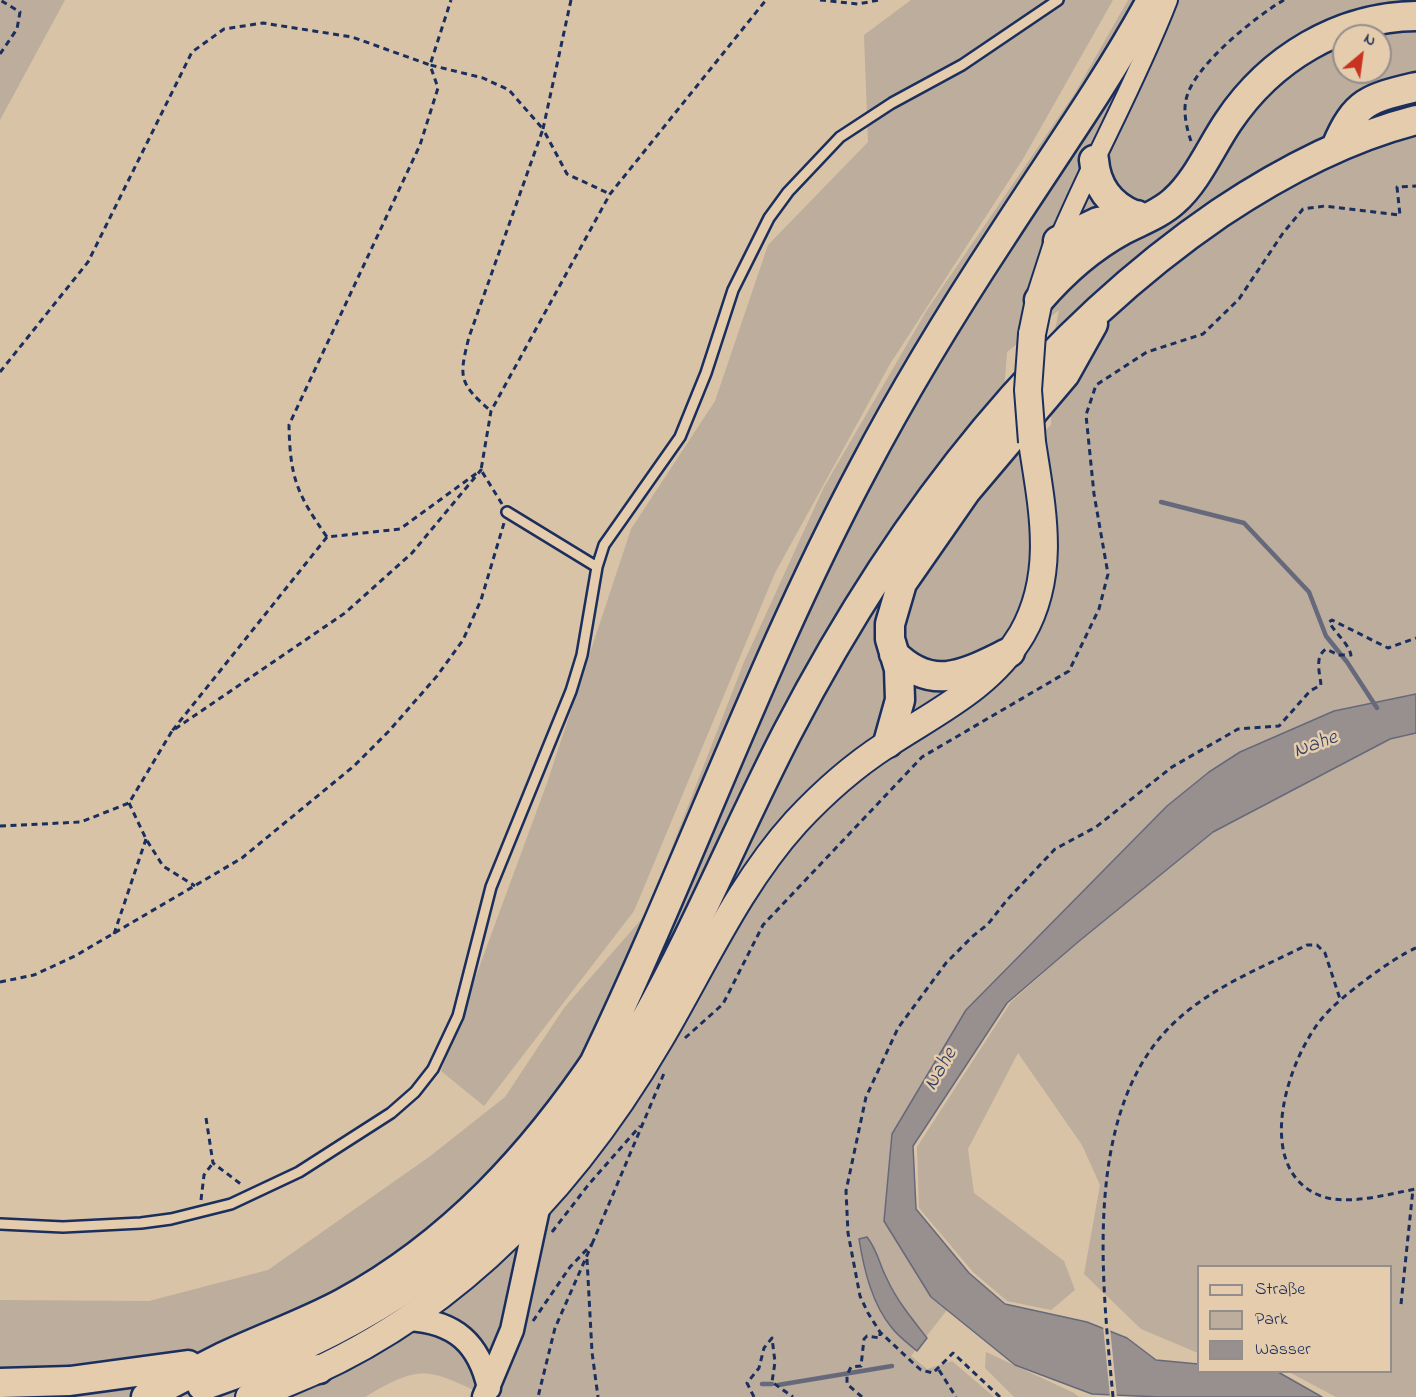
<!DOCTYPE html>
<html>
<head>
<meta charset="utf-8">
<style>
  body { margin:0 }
  #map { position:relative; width:1416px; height:1397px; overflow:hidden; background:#d8c3a7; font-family:"Indie Flower",sans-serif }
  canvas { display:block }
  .legend { position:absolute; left:1197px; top:1265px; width:195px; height:108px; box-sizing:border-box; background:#e4ccac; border:2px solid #948d8d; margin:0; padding:8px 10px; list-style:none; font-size:18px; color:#1b2f5e }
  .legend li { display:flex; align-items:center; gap:12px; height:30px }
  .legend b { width:30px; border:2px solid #948d8d }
  .north { position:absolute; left:1332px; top:24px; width:60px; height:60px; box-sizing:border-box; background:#e4ccac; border:2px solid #948d8d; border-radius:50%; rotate:29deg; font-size:16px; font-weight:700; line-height:24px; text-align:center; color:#1b2f5e }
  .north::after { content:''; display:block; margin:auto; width:21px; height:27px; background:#c8321e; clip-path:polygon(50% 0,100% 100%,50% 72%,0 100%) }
</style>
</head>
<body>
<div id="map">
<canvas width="1416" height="1397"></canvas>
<ul class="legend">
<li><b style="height:8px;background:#e4ccac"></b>Straße</li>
<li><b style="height:16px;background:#bcad9c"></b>Park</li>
<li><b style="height:16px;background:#98908f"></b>Wasser</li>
</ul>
<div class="north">N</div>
</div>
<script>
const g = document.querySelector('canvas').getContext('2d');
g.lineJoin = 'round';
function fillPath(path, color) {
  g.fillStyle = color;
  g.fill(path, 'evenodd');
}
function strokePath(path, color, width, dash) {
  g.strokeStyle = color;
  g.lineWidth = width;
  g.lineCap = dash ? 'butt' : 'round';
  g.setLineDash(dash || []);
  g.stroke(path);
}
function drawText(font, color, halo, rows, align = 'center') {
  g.font = font + ' "Indie Flower",sans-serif';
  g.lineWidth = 5;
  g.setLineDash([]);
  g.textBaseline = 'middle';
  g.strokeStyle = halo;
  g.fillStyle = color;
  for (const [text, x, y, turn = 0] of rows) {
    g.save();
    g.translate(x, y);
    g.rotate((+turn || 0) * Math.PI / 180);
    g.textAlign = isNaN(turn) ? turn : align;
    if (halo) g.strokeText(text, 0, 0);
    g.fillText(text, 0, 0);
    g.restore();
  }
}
const green = new Path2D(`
  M 0,0 L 65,0 L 0,120 Z
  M 911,0 L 1113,0 L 1023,159 L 890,364 L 775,573 L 634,911 L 484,1106 L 441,1071 L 547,783 L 631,529 L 715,401 L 768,245 L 868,142 L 864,35 Z
  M 1128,0 L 1416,0 L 1416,694 L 1334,711 L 1240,752 L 1209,772 L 1167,806 L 966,1010 L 892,1134 L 931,1296 L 947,1310 L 911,1356 L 927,1369 L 952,1361 L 994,1397 L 489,1397 C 430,1371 425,1361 365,1397 L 0,1397 L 0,1300 L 149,1301 L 268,1270 L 429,1157 L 505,1097 L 564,1008 L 646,914 L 744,662 L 824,487 L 927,310 L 1075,93 ZM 1344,36 L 1380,36 L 1380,72 L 1344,72 ZM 1059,310 L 1053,340 L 1051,425 L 1011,461 L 1004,392 L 1007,352 Z
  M 1416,733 L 1416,1397 L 1336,1397 L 1289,1372 L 1390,1372 L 1390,1266 L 1198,1266 L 1198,1353 L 1141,1329 L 1084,1274 L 1100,1185 L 1082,1145 L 1018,1053 L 968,1149 L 974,1193 L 1064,1261 L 1075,1290 L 1051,1310 L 1007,1301 L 973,1272 L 919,1208 L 917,1147 L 1011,1002 L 1078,942 L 1213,832 L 1390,739 Z
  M 986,1352 L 1074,1393 L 1079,1397 L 1014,1397 L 985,1368 Z`);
const water = new Path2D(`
  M 1416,694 L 1416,733 L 1390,739 L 1213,832 L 1078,942 L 1007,1003 L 913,1146 L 916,1209 L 969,1273 L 1005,1304 L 1087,1322 L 1127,1338 L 1156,1360 L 1198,1364 L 1198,1372 L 1278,1372 L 1322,1397 L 1159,1397 L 1092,1394 L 1015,1365 L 931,1297 L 884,1221 L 892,1134 L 966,1010 L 1167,806 L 1209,772 L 1240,752 L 1334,711 Z
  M 867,1237 C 878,1251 879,1264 887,1279 C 897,1301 913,1320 927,1338 L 917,1351 C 909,1344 899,1337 892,1328 C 872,1304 864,1270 859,1239 Z`);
const pier = new Path2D(`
  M 1103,1325 L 1110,1328 L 1117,1397 L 1110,1397 Z`);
const stream = new Path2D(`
  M 1161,502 L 1244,523 L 1309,592 L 1326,636 L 1347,662 L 1377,708
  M 762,1384 L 772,1384
  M 778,1385 L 892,1366`);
const path = new Path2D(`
  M 571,0 L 543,129 L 567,174 L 610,194
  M 820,0 L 858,4 L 879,0
  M 0,54 L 17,29 L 20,12 L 0,0
  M 1191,141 C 1187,130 1183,112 1186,100 C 1192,67 1256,16 1284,0
  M 0,372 L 88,262 L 192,52 L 224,29 L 263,23 L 352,37 L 430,65 L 451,0
  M 502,504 L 481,470 L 491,411 L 610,194 L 766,0
  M 327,537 L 172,731 L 345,613 L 412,553 L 481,470 L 400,529 L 327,537 C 297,494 290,478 289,425 L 420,145 L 438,88 L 430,65 L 483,78 L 509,90 L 543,129 L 469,337 C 459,377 458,383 491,411
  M 129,803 L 146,839 L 163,866 L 195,886
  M 0,826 L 81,822 L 129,803 L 172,731
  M 114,934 L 146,839
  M 1416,948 C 1394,957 1340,997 1324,1016 C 1288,1057 1251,1169 1321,1196 C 1348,1206 1388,1194 1416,1189
  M 0,982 L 34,975 L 75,956 L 242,858 L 354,766 L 389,731 L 437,676 L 463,640 L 481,600 L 504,523
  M 685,1038 L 723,1004 L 763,925 L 922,757 L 1069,671 L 1099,609 L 1108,574 L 1094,494 L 1086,415 L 1096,385 L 1147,352 L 1203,334 L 1239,299 L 1283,233 L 1303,209 L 1325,206 L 1400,215 L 1397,187 L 1416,186
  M 206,1118 L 213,1163 L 242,1185
  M 201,1200 L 204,1175 L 213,1163
  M 552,1232 L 589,1184 L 640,1126
  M 592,1244 L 665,1071
  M 587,1259 L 592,1352 L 598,1397
  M 1401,1304 L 1413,1189
  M 533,1321 L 570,1267 L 592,1244 L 555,1328 L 538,1397
  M 939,1370 L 956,1397
  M 754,1397 L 747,1383 L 759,1368 L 764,1348 L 772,1338 L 775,1362 L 772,1382 L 793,1397
  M 862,1397 L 847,1384 L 847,1375 L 851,1367 L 861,1366 L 864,1339 L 867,1336 L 880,1338 L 880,1333
  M 1000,1397 L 953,1353 L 933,1373 L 921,1370 L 912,1362 L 880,1332 L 868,1313 L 860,1296 L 848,1233 L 846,1191 L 866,1097 L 898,1028 L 946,963 L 973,936 L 988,924 L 1007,900 L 1055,849 L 1096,827 L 1172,767 L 1238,729 L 1279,726 L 1310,691 L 1321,685 C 1320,673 1314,657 1326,649 L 1339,655 L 1351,655 C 1348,643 1336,634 1329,622 L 1332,620 L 1388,648 L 1416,638
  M 1113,1397 C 1102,1281 1081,1107 1177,1020 C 1214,986 1263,967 1307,945 L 1317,945 L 1325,953 L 1340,999`);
const service = new Path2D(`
  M 507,512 L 597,567
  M 0,1224 L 63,1227 L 141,1223 L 171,1219 L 231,1204 L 299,1172 L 391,1113 L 415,1092 L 433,1069 L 458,1016 L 491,887 L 571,691 L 582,655 L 597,567 L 604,545 L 680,437 L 706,373 L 733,290 L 769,218 L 788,192 L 840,137 L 892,103 L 962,65 L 1058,0`);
const minor = new Path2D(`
  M 1058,241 C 1092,160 1136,83 1168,0`);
const tertiary = new Path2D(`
  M 409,1319 C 455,1322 479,1343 489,1388
  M 484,1397 L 512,1330 L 538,1209`);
const secondary = new Path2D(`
  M 1032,334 L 1039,300 L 1058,241
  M 249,1397 C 431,1337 565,1202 660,1039 C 703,966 739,885 796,822 C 823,793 852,767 886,745 C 934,713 991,687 1022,634 C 1057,573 1042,508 1032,442`);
const primary = new Path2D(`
  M 1336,147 C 1355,101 1370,98 1416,87
  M 1094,160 C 1096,186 1110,205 1134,215
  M 1058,241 L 1098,222 L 1137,215
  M 1039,300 C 1063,272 1090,248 1123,230 C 1140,221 1160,214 1174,201 C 1197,181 1211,147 1228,122 C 1270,59 1339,17 1416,16
  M 894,654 C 934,694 968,672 1010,652
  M 888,743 L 900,700 L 899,669 L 890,639 L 890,624 L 902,583 L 966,491 L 1065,374 L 1093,324
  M 593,1066 C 688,869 760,662 863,469 C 905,389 952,312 1002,236 C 1051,160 1103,87 1147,8
  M 259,1378 L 319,1369
  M 0,1383 L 70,1381 L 188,1365
  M 202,1386 C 333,1342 451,1274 543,1169 C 653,1043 711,880 787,733 C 892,531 1030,343 1220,213 C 1280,173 1345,138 1416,120
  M 146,1397 C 172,1383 197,1370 223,1357 C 263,1338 304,1324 343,1303 C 452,1244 534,1154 602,1052`);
const secondaryBridge = new Path2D(`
  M 1032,442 L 1028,390 L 1032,334`);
const waterNames = [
  ["Nahe",1316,746,-20],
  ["Nahe",942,1070,-60]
];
fillPath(green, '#bcad9c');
fillPath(water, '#98908f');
strokePath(water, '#66697b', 1.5);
fillPath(pier, '#d8c3a7');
strokePath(stream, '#66697b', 4.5);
strokePath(service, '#1b2f5e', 14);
strokePath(minor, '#1b2f5e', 22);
strokePath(tertiary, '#1b2f5e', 27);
strokePath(secondary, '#1b2f5e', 30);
strokePath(primary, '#1b2f5e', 33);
strokePath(path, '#1b2f5e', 3, [6, 4.5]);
strokePath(service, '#e4ccac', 9);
strokePath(minor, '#e4ccac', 18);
strokePath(tertiary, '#e4ccac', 22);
strokePath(secondary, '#e4ccac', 26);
strokePath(primary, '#e4ccac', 28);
strokePath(secondaryBridge, '#1b2f5e', 30, []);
strokePath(secondaryBridge, '#e4ccac', 26);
drawText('italic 21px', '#2e3e65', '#e4ccac', waterNames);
</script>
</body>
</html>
